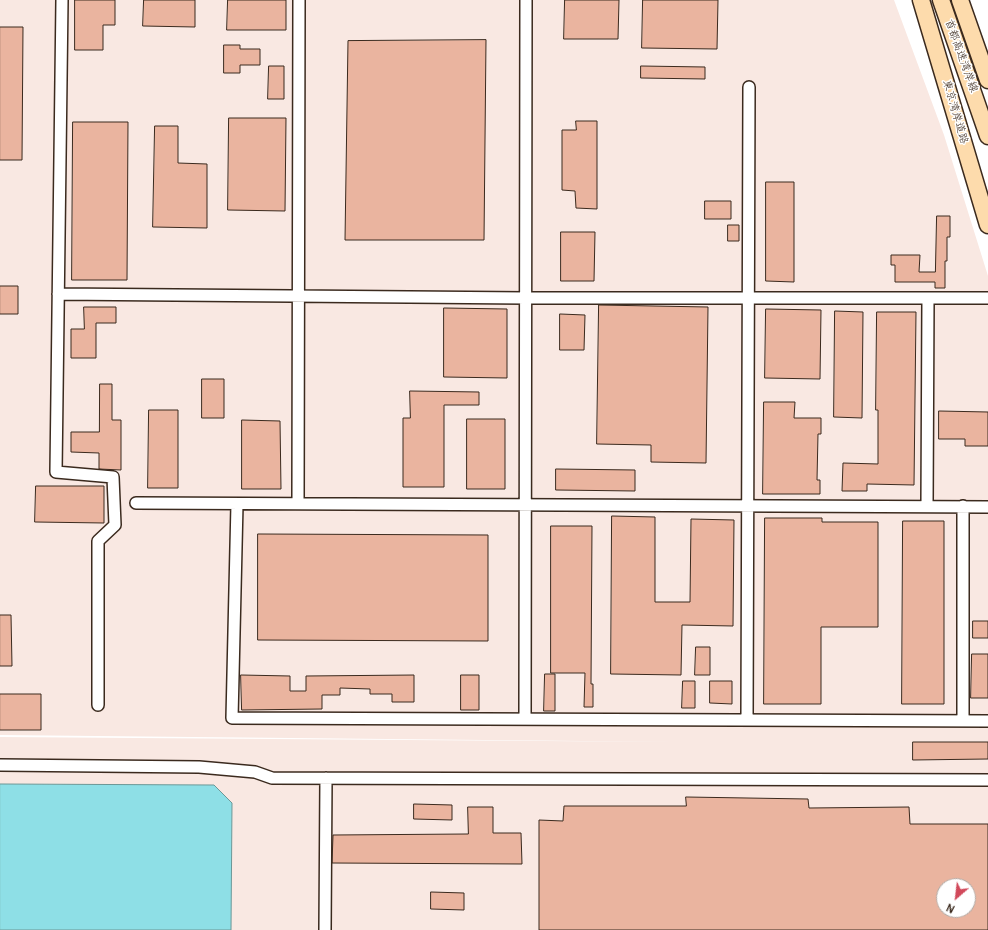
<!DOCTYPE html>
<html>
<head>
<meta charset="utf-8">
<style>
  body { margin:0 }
  #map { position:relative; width:988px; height:930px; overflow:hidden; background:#fff; font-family:Pangolin,sans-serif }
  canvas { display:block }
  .north { position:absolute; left:936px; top:878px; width:40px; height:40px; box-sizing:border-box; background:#fff; border:1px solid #b1aaa5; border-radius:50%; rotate:208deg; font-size:11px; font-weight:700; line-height:16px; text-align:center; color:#3b2a1e }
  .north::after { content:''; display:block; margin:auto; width:14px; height:18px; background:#d1495b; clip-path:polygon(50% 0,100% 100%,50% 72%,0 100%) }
</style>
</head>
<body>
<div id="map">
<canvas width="988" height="930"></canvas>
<div class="north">N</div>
</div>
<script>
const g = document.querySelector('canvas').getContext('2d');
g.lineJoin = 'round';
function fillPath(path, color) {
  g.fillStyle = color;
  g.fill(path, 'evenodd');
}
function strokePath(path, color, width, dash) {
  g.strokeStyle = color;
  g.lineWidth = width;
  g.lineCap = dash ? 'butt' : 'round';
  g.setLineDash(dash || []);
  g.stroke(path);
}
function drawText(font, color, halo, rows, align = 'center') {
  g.font = font + ' Pangolin,"Klee One",sans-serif';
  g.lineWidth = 3;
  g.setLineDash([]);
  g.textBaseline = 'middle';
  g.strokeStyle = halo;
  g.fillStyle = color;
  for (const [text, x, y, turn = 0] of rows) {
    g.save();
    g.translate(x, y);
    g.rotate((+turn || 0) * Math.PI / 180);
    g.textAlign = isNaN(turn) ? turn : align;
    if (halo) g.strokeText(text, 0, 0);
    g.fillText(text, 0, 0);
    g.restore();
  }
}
const built = new Path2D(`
  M 0,0 L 894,0 L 944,135 L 988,276 L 988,930 L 231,930 L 232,803 L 214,785 L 0,784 L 0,737 L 679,742 L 0,735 ZM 944,886 L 968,886 L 968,910 L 944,910 Z`);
const water = new Path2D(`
  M 0,784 L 214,785 L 232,803 L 231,930 L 0,930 Z`);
const building = new Path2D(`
  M 75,0 L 115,0 L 115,25 L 103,25 L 103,50 L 75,50 Z
  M 144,0 L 195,0 L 195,27 L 143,26 Z
  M 228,0 L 286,0 L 286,30 L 227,30 Z
  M 565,0 L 619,0 L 618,39 L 564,39 Z
  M 643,0 L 718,0 L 717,49 L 642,48 Z
  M 0,27 L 23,27 L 22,160 L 0,160 Z
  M 486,40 L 484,240 L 345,240 L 348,41 Z
  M 224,45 L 240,45 L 240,49 L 260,49 L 260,65 L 240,65 L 240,73 L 224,73 Z
  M 269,66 L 284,66 L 284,99 L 268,99 Z
  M 641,66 L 705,67 L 705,79 L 641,78 Z
  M 229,118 L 286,118 L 285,211 L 228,210 Z
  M 576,121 L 597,121 L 597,209 L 576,208 L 575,191 L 562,190 L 562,130 L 576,130 Z
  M 73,122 L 128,122 L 127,280 L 72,280 Z
  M 155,126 L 178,126 L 178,163 L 207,164 L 207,228 L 153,227 Z
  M 766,182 L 794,182 L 794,282 L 766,281 Z
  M 705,201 L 731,201 L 731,219 L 705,219 Z
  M 937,216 L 950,216 L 950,237 L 947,237 L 947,261 L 945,261 L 945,288 L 935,288 L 935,282 L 895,282 L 895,265 L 891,265 L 891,255 L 920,255 L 919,272 L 935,272 Z
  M 728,225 L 739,225 L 739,241 L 728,241 Z
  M 561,232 L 595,232 L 594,281 L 561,281 Z
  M 0,286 L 18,286 L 18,314 L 0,314 Z
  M 599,305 L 708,307 L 706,463 L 651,462 L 651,445 L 597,444 Z
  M 84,307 L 116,307 L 116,323 L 96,323 L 96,358 L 71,358 L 71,329 L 84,329 Z
  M 444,308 L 507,309 L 507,378 L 444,377 Z
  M 766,309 L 821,310 L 820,379 L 765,378 Z
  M 835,311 L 863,312 L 862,418 L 834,417 Z
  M 877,312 L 916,312 L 914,485 L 867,484 L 867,491 L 842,491 L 843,463 L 878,464 L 878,410 L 876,410 Z
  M 560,314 L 585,315 L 584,350 L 560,350 Z
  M 202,379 L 224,379 L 224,418 L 202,418 Z
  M 100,384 L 112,384 L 112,420 L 121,420 L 121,470 L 99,469 L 99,453 L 71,452 L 71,432 L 99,432 Z
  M 410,391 L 479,392 L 479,405 L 444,405 L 444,487 L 403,487 L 403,418 L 410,418 Z
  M 764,402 L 795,402 L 794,418 L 821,418 L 821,434 L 818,434 L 817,480 L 820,480 L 820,494 L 763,494 Z
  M 149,410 L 178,410 L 178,488 L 148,488 Z
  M 939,411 L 988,412 L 988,446 L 965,446 L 965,439 L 939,439 Z
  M 467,419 L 505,419 L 505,489 L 467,489 Z
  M 242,420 L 280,421 L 281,489 L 242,489 Z
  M 556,469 L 635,470 L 635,491 L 556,490 Z
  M 36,486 L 104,486 L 104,523 L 35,522 Z
  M 612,516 L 655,517 L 655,602 L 690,602 L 691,519 L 734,520 L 733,626 L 682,625 L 681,675 L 611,674 Z
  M 765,518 L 822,518 L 822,522 L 878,522 L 878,627 L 821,627 L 821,704 L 764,704 Z
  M 903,521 L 944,521 L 944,704 L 902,704 Z
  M 551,526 L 592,526 L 591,684 L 593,684 L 593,707 L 584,707 L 585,673 L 551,673 Z
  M 258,534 L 488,535 L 488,641 L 258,640 Z
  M 0,615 L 11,615 L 12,666 L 0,666 Z
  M 973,621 L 988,621 L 988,638 L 973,638 Z
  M 696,647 L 710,647 L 710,675 L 695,675 Z
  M 972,654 L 988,654 L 988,698 L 971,698 Z
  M 545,674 L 555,674 L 555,711 L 544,711 Z
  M 241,675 L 290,676 L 290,691 L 306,691 L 306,676 L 414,675 L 414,702 L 392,702 L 392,694 L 370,694 L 370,689 L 340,688 L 340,695 L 322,695 L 322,709 L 242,710 Z
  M 461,675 L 479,675 L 479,710 L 461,710 Z
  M 683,681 L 695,681 L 695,708 L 682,708 Z
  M 710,681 L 732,681 L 732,704 L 710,703 Z
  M 0,694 L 41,694 L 41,730 L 0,730 Z
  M 913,742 L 988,742 L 988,759 L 913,760 Z
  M 686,797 L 808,799 L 809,808 L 909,807 L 910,824 L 988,824 L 988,930 L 539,930 L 539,820 L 563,821 L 564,806 L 686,806 ZM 944,886 L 968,886 L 968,910 L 944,910 Z
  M 414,804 L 452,805 L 452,820 L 414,819 Z
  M 468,807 L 493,807 L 493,833 L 521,833 L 522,864 L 332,863 L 333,835 L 468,834 Z
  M 431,892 L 464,893 L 464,910 L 431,909 Z`);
const minor = new Path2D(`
  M 62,0 L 56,472 L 113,477 L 115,525 L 98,541 L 98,705
  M 58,294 L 526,298 L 988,298
  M 136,503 L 988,507
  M 237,504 L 232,718 L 988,721
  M 298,504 L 299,0
  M 927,506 L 928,298
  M 963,506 L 963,721
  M 525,719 L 526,0
  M 747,720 L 749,87
  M 0,765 L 199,767 L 255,772 L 272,778 L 988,780
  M 325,930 L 326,778`);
const highway = new Path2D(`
  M 921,0 L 988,225
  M 941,0 L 988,136
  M 960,0 L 988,80`);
const streetNames = [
  ["首都高速湾岸線",961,56,70],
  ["東京湾岸道路",955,112,74]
];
fillPath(built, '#f9e8e2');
fillPath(water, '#8edfe6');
strokePath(water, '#6d9796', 1);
fillPath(building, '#eab49f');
strokePath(building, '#3b2a1e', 1);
strokePath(minor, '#3b2a1e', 14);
strokePath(highway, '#3b2a1e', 19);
strokePath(minor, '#fff', 11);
strokePath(highway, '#fddbac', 16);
drawText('11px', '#3b2a1e', '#fff', streetNames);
</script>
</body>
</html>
